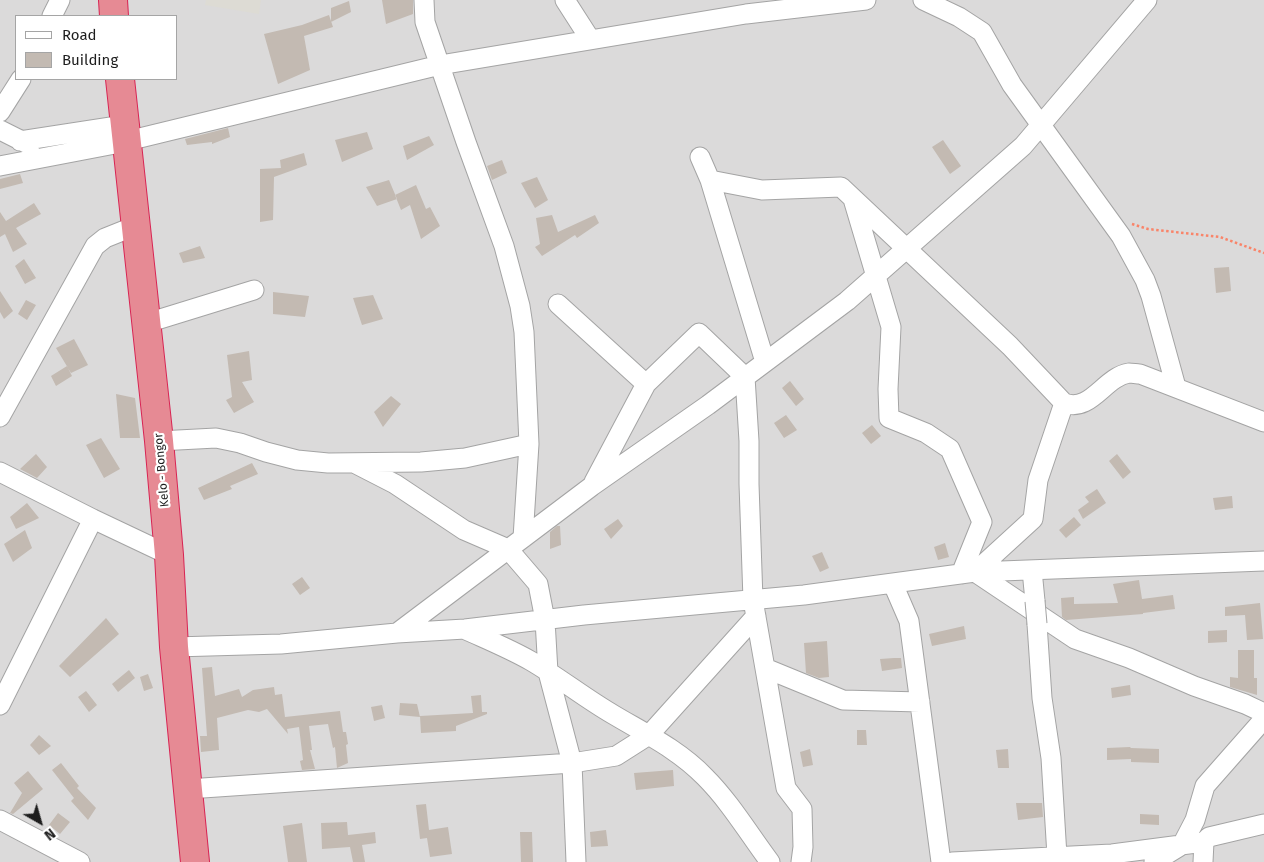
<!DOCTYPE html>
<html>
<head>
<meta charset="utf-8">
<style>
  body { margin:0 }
  #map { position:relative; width:1264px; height:862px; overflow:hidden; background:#eeebe3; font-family:"Fira Sans",sans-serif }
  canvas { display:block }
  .legend { position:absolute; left:15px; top:15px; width:162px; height:65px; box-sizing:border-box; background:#fff; border:1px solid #a5a5a5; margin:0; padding:6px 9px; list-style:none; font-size:15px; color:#1d1d1d }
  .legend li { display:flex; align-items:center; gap:10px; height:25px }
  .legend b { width:25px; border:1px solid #a5a5a5 }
  .north { position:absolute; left:15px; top:797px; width:50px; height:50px; -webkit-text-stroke:4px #fff; paint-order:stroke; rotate:142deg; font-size:14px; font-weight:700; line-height:20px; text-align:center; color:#1d1d1d }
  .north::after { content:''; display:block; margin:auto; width:18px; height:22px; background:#1d1d1d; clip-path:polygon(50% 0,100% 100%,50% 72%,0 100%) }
</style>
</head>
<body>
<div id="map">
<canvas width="1264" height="862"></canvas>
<ul class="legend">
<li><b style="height:6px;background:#fff"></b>Road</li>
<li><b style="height:14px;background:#c3bab2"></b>Building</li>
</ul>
<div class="north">N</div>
</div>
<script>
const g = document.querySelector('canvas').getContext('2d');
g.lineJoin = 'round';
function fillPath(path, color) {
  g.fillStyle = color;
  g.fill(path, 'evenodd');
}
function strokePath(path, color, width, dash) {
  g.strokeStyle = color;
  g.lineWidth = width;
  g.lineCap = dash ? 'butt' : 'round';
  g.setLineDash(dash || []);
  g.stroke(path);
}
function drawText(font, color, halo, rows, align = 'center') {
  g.font = font + ' "Fira Sans",sans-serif';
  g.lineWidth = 4.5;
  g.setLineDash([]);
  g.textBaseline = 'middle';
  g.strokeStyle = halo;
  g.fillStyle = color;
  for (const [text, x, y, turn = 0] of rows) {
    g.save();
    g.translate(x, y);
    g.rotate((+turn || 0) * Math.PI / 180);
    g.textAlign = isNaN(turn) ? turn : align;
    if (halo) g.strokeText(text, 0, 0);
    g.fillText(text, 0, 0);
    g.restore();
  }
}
const residential = new Path2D(`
  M 0,0 L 1264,0 L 1264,862 L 0,862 ZM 16,16 L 176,16 L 176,79 L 16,79 Z`);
const airport = new Path2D(`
  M 206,0 L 261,0 L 259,14 L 205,5 Z`);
const building = new Path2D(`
  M 382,0 L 413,0 L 413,14 L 386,24 Z
  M 349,1 L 351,12 L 331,22 L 331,8 Z
  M 329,15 L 333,27 L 304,36 L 310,70 L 278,84 L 264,34 L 302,25 Z
  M 228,128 L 230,137 L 212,144 L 212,142 L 187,145 L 185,139 Z
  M 367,132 L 373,149 L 342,162 L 335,140 Z
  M 429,136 L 434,145 L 407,160 L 403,146 Z
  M 943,140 L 961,166 L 950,174 L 932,147 Z
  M 304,153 L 307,165 L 274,177 L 273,220 L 260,222 L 260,169 L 281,168 L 280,160 Z
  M 502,160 L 507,173 L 492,180 L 487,166 Z
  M 20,174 L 23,183 L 0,189 L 0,179 Z
  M 537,177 L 548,200 L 535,208 L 521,183 Z
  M 389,180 L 397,199 L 377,206 L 366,187 Z
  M 416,185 L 426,209 L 430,207 L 440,226 L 421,239 L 410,205 L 401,210 L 395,195 Z
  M 34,203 L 41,214 L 16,228 L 27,244 L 13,252 L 5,234 L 0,237 L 0,212 L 6,221 Z
  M 552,215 L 558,232 L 595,215 L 599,223 L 577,238 L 575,235 L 542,256 L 535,247 L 540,244 L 536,218 Z
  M 200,246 L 205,258 L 183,263 L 179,253 Z
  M 24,259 L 36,278 L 25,284 L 15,266 Z
  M 1229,267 L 1231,291 L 1216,293 L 1214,268 Z
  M 0,291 L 13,311 L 4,319 L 0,312 Z
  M 273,292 L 309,296 L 305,317 L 273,314 Z
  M 373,295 L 383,319 L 362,325 L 353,298 Z
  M 26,300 L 36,305 L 27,320 L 18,314 Z
  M 74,339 L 88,365 L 71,373 L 56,348 Z
  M 249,351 L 252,380 L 242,382 L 254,402 L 234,413 L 226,400 L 232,397 L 227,355 Z
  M 67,366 L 72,376 L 56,386 L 51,376 Z
  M 790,381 L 804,399 L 796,406 L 782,388 Z
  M 116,394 L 135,398 L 140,438 L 120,438 Z
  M 391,396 L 401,404 L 383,427 L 374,412 Z
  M 786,415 L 797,430 L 784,438 L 774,423 Z
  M 872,425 L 881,436 L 871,444 L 862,433 Z
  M 101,438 L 120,469 L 104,478 L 86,445 Z
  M 36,454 L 47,467 L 37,478 L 20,469 Z
  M 1117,454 L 1131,472 L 1123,479 L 1109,461 Z
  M 252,463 L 258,474 L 230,486 L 232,489 L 204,500 L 198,488 Z
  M 1097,489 L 1106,503 L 1083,519 L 1078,510 L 1089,502 L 1085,497 Z
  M 1232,496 L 1233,508 L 1215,510 L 1213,498 Z
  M 27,503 L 39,518 L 16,529 L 10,517 Z
  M 1074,517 L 1081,525 L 1066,538 L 1059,530 Z
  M 618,519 L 623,526 L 611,539 L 604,529 Z
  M 557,526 L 560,526 L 561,545 L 550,549 L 550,532 Z
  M 25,530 L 32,548 L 13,562 L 4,544 Z
  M 945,543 L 949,557 L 938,560 L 934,547 Z
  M 822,552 L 829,568 L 820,572 L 812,556 Z
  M 302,577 L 310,588 L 300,595 L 292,584 Z
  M 1139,580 L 1142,599 L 1173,595 L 1175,609 L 1143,613 L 1143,614 L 1066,620 L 1062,617 L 1061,598 L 1074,597 L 1074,604 L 1118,603 L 1113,584 Z
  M 1260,603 L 1263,639 L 1247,640 L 1245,615 L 1225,616 L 1225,607 Z
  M 106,618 L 119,634 L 70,677 L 59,666 Z
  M 964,626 L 966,639 L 932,646 L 929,634 Z
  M 1227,630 L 1227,642 L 1208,643 L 1208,631 Z
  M 827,641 L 829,677 L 819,678 L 806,673 L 804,643 Z
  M 1238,650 L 1254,650 L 1254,678 L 1257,678 L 1257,695 L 1230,687 L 1230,677 L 1238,678 Z
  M 894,658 L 901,658 L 902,668 L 882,671 L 880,659 Z
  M 212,667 L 215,696 L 239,689 L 242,697 L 253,690 L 274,687 L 275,695 L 282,694 L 285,717 L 340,711 L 343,732 L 346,732 L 348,744 L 346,745 L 348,763 L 337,768 L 335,747 L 333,748 L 328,724 L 309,726 L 312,750 L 310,750 L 315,769 L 302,770 L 300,761 L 303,760 L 299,727 L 287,729 L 288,734 L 267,709 L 259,712 L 248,710 L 217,718 L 219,750 L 201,752 L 200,736 L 207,736 L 202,668 Z
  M 129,670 L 135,678 L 118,692 L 112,684 Z
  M 148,674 L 153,688 L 144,691 L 140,677 Z
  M 1130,685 L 1131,695 L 1112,698 L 1111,688 Z
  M 86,691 L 97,705 L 89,712 L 78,697 Z
  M 481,695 L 482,712 L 487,712 L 487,714 L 456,726 L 456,731 L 421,733 L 420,716 L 473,713 L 471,696 Z
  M 400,703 L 417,704 L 420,717 L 399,715 Z
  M 382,705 L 385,718 L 374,721 L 371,707 Z
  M 857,730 L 866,730 L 867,745 L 857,745 Z
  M 39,735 L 51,746 L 39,755 L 30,745 Z
  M 1130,747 L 1131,748 L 1159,749 L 1159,763 L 1131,762 L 1131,759 L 1107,760 L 1107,748 Z
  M 810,749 L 813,765 L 803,767 L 800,752 Z
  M 1008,749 L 1009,768 L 998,768 L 996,750 Z
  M 61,763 L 79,786 L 77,788 L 96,808 L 88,820 L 71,801 L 74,798 L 52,770 Z
  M 673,770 L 674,786 L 636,790 L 634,773 Z
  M 28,771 L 43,789 L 13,814 L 10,813 L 22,793 L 14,783 Z
  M 1016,803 L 1042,803 L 1043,817 L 1018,820 Z
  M 426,804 L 429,830 L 448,827 L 452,854 L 430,857 L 427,838 L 420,839 L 416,805 Z
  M 58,813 L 70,822 L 60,834 L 49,825 Z
  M 1140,814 L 1159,815 L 1159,825 L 1140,824 Z
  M 347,822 L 348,835 L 375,832 L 376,843 L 362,845 L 365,862 L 353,862 L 350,847 L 322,849 L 321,823 Z
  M 302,823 L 307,862 L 288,862 L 283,826 Z
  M 606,830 L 608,846 L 591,847 L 590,832 Z
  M 520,832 L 532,832 L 533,862 L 521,862 Z`);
const path = new Path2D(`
  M 1132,224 L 1148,229 L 1220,237 L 1264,253`);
const minor = new Path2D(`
  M 424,0 L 425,22 L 466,142 L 504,246 L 520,306 L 524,332 L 529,444 L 523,538
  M 565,0 L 590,39
  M 923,0 L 959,17 L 982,32 L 1012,85 L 1121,236 L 1145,280 L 1151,296 L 1176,387
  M 52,16 L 60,0
  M 0,112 L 21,79
  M 0,130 L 30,145
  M 20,141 L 124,125
  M 700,157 L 710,180 L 762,190 L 841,187 L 1010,346 L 1064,403 C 1091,413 1104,377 1129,373 C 1132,373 1137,374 1140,374 L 1264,422
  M 0,166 L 115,144 L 440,65 L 746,14 L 866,0
  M 710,180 L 765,362
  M 853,199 L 891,327 L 888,389 L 889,418 L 926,433 L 950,449 L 982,522 L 961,574
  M 558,304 L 646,384
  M 147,323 L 254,290
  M 1064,403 L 1038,480 L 1033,519 L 975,572 L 1075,639 L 1129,658 L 1194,686 L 1245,704 L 1264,713
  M 0,417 L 95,246 L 105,238 L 135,226
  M 159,441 L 216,438 L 240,443 L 266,452 L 297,460 L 328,463 L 421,462 L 465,458 L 529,444
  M 356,464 L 395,484 L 464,530 L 508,549 L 538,584 L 545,620 L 548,672 L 572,763 L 576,862
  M 0,472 L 93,519 L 169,555
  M 594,482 L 646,384 L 699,333 L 745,377 L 749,441 L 749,484 L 753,600 L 786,788 L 802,809 L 803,847 L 801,862
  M 1032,570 L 1035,601
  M 893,584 L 909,621 L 941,862
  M 1037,624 L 1042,698 L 1051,758 L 1057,856 L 1067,860
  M 466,630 C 488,640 510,649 531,661 C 560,678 586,699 614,715 C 646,734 679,750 705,777 C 730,802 749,834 770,862
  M 397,633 L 592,486 L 708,405 L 847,301 L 1023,146 L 1147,0
  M 174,647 L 281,644 L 397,633 L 465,629 L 584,615 L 804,595 L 975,572 L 1264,561
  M 765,668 L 843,700 L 920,702
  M 0,705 L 93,519
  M 188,789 L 572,763 L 616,756 L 649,735 L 756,616
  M 0,820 L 80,862
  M 1204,842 L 1209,837 L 1264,824
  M 952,862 L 1112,854 L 1204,842 L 1203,862
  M 1154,862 L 1182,845 L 1195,820 L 1205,786 L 1264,719`);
const highway = new Path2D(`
  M 113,0 L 114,16
  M 120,79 L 159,441 L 169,555 L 174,647 L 195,862`);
const minorBridge = new Path2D(`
  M 1035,601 L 1037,624`);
const streetNames = [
  ["Kelo - Bongor",162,470,-95]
];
fillPath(residential, '#dbdada');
fillPath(airport, '#dddbd4');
fillPath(building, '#c3bab2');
strokePath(minor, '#a4a4a4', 21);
strokePath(highway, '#d82453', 30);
strokePath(path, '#f98469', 2.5, [2.5, 2.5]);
strokePath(minor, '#fff', 19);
strokePath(highway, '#e68a94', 28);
strokePath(minorBridge, '#a4a4a4', 21, []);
strokePath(minorBridge, '#fff', 19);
drawText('12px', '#1d1d1d', '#fff', streetNames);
</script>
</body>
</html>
